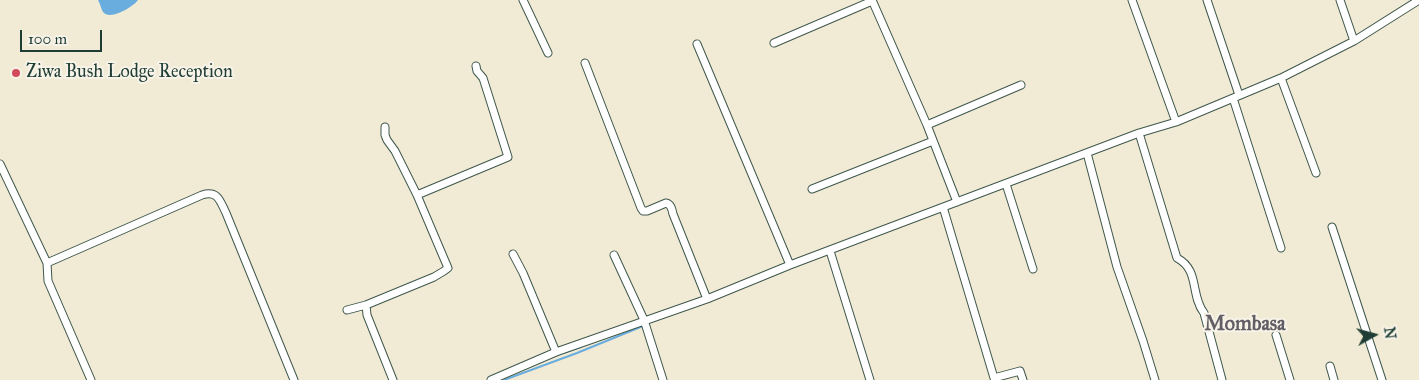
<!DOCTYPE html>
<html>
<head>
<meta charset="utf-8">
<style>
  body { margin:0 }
  #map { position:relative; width:1419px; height:380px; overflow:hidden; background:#f1ead4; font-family:"IM FELL Great Primer",serif }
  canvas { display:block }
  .north { position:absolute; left:1349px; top:310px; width:50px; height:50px; -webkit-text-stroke:4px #f7f3e8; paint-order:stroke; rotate:83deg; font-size:14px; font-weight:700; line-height:20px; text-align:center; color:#1f3d34 }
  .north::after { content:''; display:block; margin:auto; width:18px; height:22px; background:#1f3d34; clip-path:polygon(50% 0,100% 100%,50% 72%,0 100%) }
  .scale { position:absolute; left:20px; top:30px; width:82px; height:22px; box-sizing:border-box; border:2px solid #1f3d34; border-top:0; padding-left:6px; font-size:15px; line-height:18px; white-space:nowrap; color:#1f3d34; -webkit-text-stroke:4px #f7f3e8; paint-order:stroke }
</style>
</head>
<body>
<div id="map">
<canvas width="1419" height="380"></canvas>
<div class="north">N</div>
<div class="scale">100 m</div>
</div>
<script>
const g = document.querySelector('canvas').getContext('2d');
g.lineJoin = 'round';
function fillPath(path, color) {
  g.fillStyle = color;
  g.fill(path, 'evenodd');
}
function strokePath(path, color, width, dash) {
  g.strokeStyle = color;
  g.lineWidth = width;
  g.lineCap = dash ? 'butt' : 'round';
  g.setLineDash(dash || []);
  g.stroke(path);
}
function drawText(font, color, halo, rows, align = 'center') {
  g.font = font + ' "IM FELL Great Primer",serif';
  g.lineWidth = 4;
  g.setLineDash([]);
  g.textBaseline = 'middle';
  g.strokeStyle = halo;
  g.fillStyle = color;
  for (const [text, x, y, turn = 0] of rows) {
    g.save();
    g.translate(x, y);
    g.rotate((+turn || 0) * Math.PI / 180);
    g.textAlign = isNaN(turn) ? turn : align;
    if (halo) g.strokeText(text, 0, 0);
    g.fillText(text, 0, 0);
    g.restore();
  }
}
const water = new Path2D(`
  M 98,0 L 138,0 C 133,7 110,21 103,12 C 101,9 100,3 98,0 Z`);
const stream = new Path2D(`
  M 557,355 L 581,347
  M 504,380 L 577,353 L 643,326`);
const minor = new Path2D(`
  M 523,0 L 548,53
  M 872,0 L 927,125 L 957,202
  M 1132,0 L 1176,122
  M 1207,0 L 1239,95
  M 1340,0 L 1354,41
  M 774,43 L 872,1
  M 697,44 L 790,265
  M 585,63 L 641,208 L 643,211 L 647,211 L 666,203 C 671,204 672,209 673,214 L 707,299
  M 1281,78 L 1316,173
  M 1233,98 L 1281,248
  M 927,125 L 1021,85
  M 1139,133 L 1177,258 C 1200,270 1190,295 1204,313 L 1222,380
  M 1087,153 L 1117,267 L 1143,341 L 1155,380
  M 0,164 L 47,263 L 48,281 L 91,380
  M 1006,184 L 1033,269
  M 812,189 L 933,141
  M 417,195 L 508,157 L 483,78 L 477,71 L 476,66
  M 943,207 L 994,378 L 1020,371 L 1023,380
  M 1332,227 L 1382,380
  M 830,251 L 870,380
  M 513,254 L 523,273 L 556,352
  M 614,255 L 644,320 L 663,380
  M 47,263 L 202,195 C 218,190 220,201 226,213 L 294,380
  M 366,305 L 367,315 L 393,380
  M 347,310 L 366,305 L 434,277 L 444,271 L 448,268 L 417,195 L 395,151 L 387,140 L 385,135 L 385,127
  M 1276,335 L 1290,380
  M 1330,366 L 1334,380
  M 491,380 L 556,352 L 707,299 L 790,265 L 1139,133 L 1176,122 L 1281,78 L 1354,41 L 1419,0`);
const markers = [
  [16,73,5,"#d1495b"]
];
const poiNames = [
  ["Ziwa Bush Lodge Reception",26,73]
];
const quarterNames = [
  ["Mombasa",1245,325]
];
fillPath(water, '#68adde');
strokePath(stream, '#68adde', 2);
strokePath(minor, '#3e574c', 9);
strokePath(minor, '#fff', 7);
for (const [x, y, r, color] of markers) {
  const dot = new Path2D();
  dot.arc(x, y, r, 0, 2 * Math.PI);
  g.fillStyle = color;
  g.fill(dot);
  strokePath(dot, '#f7f3e8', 2);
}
drawText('18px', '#1f3d34', '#f7f3e8', poiNames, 'left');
drawText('bold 20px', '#625e65', '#f7f3e8', quarterNames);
</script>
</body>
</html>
